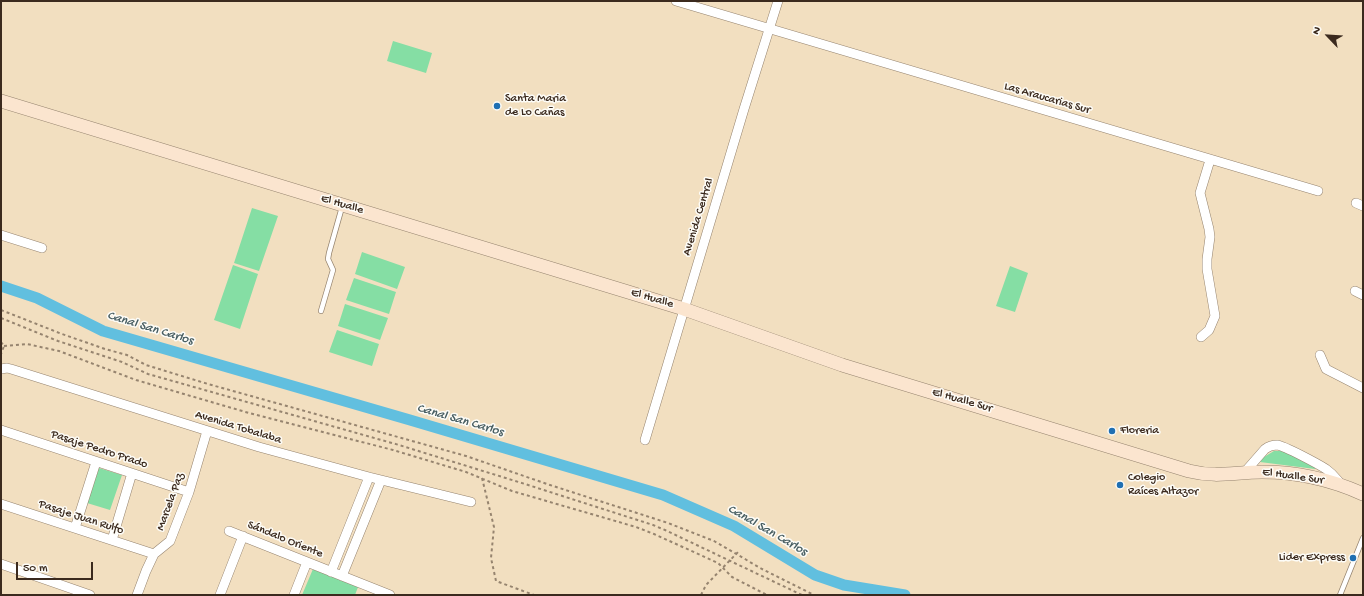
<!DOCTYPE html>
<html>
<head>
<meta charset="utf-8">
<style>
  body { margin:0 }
  #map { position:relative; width:1364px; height:596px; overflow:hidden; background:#f2dfc0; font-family:"Gochi Hand",sans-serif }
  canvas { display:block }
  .frame { position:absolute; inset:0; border:2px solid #3b2a1e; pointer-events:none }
  .north { position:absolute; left:1308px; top:16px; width:40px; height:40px; -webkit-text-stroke:3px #fdfcf7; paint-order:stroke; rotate:295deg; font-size:11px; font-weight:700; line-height:16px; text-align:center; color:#3b2a1e }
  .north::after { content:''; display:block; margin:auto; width:14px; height:18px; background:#3b2a1e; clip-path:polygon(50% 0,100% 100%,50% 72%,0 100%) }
  .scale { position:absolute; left:16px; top:562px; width:77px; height:18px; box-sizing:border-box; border:2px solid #3b2a1e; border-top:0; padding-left:5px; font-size:12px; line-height:14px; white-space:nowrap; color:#3b2a1e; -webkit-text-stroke:3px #fdfcf7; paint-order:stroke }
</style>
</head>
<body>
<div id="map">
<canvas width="1364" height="596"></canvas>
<div class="frame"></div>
<div class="north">N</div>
<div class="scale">50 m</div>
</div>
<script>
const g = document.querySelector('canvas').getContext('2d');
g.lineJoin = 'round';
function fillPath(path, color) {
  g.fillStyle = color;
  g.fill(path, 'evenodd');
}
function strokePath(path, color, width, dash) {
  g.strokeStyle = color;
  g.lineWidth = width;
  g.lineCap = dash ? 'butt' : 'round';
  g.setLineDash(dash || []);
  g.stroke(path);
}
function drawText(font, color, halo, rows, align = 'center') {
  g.font = font + ' "Gochi Hand",sans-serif';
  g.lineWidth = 3;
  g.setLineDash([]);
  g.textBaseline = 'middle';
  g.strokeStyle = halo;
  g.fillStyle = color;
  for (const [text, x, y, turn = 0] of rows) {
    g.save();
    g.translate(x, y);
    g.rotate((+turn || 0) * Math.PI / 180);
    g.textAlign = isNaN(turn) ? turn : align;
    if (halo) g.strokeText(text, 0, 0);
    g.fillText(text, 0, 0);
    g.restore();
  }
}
const green = new Path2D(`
  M 393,41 L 432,53 L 426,73 L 387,61 Z
  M 252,208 L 278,216 L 259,271 L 234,263 Z
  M 362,252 L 405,267 L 397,289 L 355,274 Z
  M 233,265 L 258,274 L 240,329 L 214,320 Z
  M 1010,266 L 1028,273 L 1015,312 L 996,306 Z
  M 354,278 L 396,292 L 389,314 L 346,300 Z
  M 345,304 L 388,318 L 380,340 L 338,326 Z
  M 337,330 L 379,344 L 372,366 L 329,352 Z
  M 1274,451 L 1285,451 L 1315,466 L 1315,469 L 1260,462 L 1264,457 Z
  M 99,468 L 122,475 L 110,510 L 87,503 Z
  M 313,569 L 358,587 L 355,595 L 302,595 Z`);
const canal = new Path2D(`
  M 1,286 L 37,298 L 103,331 L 410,420 L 663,495 L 734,526 L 815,575 L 844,585 L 905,595`);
const path = new Path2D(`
  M 1,310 L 62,334 L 105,349 L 127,355 L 146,365 L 208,384 L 466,456 L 550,485 L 668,523 L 714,541 L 762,569 L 814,595
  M 1,318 L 58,341 L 122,362 L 148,374 L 399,445 L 525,484 L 653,525 L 665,530 L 802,595
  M 1,342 L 4,346 L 1,354
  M 4,346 L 27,344 L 59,351 L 136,380 L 249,413 L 393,450 L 466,472 L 512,491 L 636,527 L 654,534 L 718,563 L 732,577 L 767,595
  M 482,478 L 494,527 L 491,558 L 496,581 L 534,595
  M 701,595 L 706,585 L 739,551`);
const lane = new Path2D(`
  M 321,311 L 333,270 L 328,259 L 329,253 L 342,207
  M 1340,595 L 1363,538`);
const street = new Path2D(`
  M 676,1 L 1318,191
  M 1356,203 L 1363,206
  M 1,235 L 42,248
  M 1355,291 L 1363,295
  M 1201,337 L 1209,330 L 1215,316 L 1207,269 L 1207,259 L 1210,237 L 1209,229 L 1200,193 L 1210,160
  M 1320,355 L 1326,369 L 1363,388
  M 1,369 L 7,368 L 11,369 L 259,447 L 369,477 L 471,502
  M 1,430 L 189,492
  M 645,440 L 744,109 L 778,1
  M 1244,473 L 1265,449 C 1269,446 1272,445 1277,445 C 1285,446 1318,464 1326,469 L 1332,474 L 1342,485
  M 1,504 L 154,554
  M 75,528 L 96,462
  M 229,531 L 390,595
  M 112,540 L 132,473
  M 1,564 L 90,595
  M 331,572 L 369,477
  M 342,576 L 381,480
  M 137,595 L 146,571 L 154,554 L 170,541 L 189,492 L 207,431
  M 220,595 L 243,536
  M 294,595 L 307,562`);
const secondary = new Path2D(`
  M 1,101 L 684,309 L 842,365 L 1189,471 C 1217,478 1235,472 1262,472 C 1296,472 1332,480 1363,494`);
const markers = [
  [497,106,4,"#1f6fb2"],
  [1112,431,4,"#1f6fb2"],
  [1120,485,4,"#1f6fb2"],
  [1353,558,4,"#1f6fb2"]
];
const poiNames = [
  ["Santa Maria",505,99],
  ["de Lo Cañas",505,113],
  ["Floreria",1120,431],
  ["Colegio",1128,478],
  ["Raíces Altazor",1128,492],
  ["Lider Express",1345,558,"right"]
];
const streetNames = [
  ["Las Araucarias Sur",1047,99,16],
  ["El Hualle",342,205,17],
  ["Avenida Central",699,217,-73],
  ["El Hualle",652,299,17],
  ["El Hualle Sur",962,401,16],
  ["Avenida Tobalaba",238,428,17],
  ["Pasaje Pedro Prado",99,450,18],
  ["El Hualle Sur",1293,477,8],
  ["Marcela Paz",171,502,-70],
  ["Pasaje Juan Rulfo",81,518,18],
  ["Sándalo Oriente",285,540,22]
];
const waterNames = [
  ["Canal San Carlos",150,329,17],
  ["Canal San Carlos",460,421,16],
  ["Canal San Carlos",767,531,30]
];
fillPath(green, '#85dea4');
strokePath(canal, '#61bfdf', 11);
strokePath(lane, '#96846f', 6);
strokePath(street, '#96846f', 10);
strokePath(secondary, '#96846f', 14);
strokePath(path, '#96846f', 2, [3, 3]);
strokePath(lane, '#fff', 4.5);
strokePath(street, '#fff', 9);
strokePath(secondary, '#fbe5cf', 13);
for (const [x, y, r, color] of markers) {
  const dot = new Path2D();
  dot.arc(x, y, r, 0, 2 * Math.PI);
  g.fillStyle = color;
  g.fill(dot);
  strokePath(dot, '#fdfcf7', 1.5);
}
drawText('12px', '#3b2a1e', '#fdfcf7', poiNames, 'left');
drawText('12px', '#3b2a1e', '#fdfcf7', streetNames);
drawText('italic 13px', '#485e62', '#fdfcf7', waterNames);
</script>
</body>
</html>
